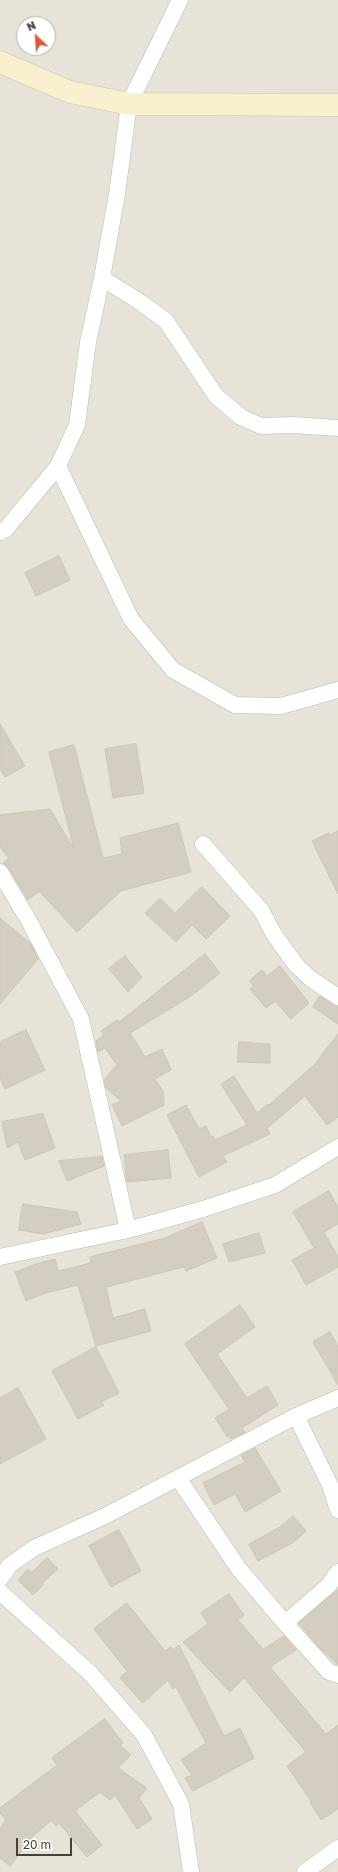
<!DOCTYPE html>
<html>
<head>
<meta charset="utf-8">
<style>
  body { margin:0 }
  #map { position:relative; width:338px; height:1872px; overflow:hidden; background:#f3f1eb; font-family:"Golos Text",sans-serif }
  canvas { display:block }
  .north { position:absolute; left:16px; top:16px; width:40px; height:40px; box-sizing:border-box; background:#fff; border:1px solid #b5b3b0; border-radius:50%; rotate:335deg; font-size:11px; font-weight:700; line-height:16px; text-align:center; color:#474239 }
  .north::after { content:''; display:block; margin:auto; width:14px; height:18px; background:#e05935; clip-path:polygon(50% 0,100% 100%,50% 72%,0 100%) }
  .scale { position:absolute; left:16px; top:1838px; width:56px; height:18px; box-sizing:border-box; border:2px solid #474239; border-top:0; padding-left:5px; font-size:12px; line-height:14px; white-space:nowrap; color:#474239; -webkit-text-stroke:3px #fff; paint-order:stroke }
</style>
</head>
<body>
<div id="map">
<canvas width="338" height="1872"></canvas>
<div class="north">N</div>
<div class="scale">20 m</div>
</div>
<script>
const g = document.querySelector('canvas').getContext('2d');
g.lineJoin = 'round';
function fillPath(path, color) {
  g.fillStyle = color;
  g.fill(path, 'evenodd');
}
function strokePath(path, color, width, dash) {
  g.strokeStyle = color;
  g.lineWidth = width;
  g.lineCap = dash ? 'butt' : 'round';
  g.setLineDash(dash || []);
  g.stroke(path);
}
const residential = new Path2D(`
  M 0,0 L 338,0 L 338,1872 L 0,1872 ZM 24,24 L 48,24 L 48,48 L 24,48 Z`);
const building = new Path2D(`
  M 59,556 L 70,580 L 36,596 L 25,573 Z
  M 0,724 L 25,766 L 5,777 L 0,769 Z
  M 136,744 L 144,793 L 113,798 L 105,749 Z
  M 74,745 L 103,858 L 122,854 L 120,838 L 178,823 L 191,872 L 121,891 L 77,932 L 39,891 L 28,900 L 8,867 L 3,863 L 9,858 L 0,847 L 0,815 L 50,809 L 74,849 L 49,752 Z
  M 338,831 L 338,894 L 312,841 L 329,833 L 330,835 Z
  M 202,887 L 230,916 L 206,939 L 192,925 L 176,942 L 145,913 L 160,898 L 175,913 Z
  M 0,918 L 31,944 L 38,959 L 0,1004 Z
  M 205,954 L 220,973 L 191,996 L 130,1033 L 145,1057 L 162,1049 L 171,1070 L 155,1079 L 163,1091 L 164,1105 L 122,1126 L 112,1105 L 121,1101 L 106,1088 L 104,1080 L 117,1065 L 105,1048 L 98,1052 L 96,1041 L 104,1035 L 101,1031 L 117,1020 L 119,1022 Z
  M 125,956 L 142,977 L 128,992 L 109,969 Z
  M 280,966 L 309,1003 L 291,1019 L 275,1001 L 266,1008 L 250,989 L 254,987 L 250,980 L 262,970 L 267,976 Z
  M 320,996 L 338,1007 L 338,1024 L 313,1007 Z
  M 26,1030 L 45,1070 L 5,1089 L 0,1078 L 0,1042 Z
  M 338,1034 L 338,1117 L 327,1125 L 305,1096 L 267,1128 L 270,1134 L 223,1156 L 227,1162 L 199,1177 L 167,1115 L 186,1105 L 199,1129 L 206,1126 L 211,1137 L 213,1136 L 215,1140 L 247,1125 L 221,1084 L 234,1076 L 257,1113 L 268,1104 L 268,1106 L 314,1065 Z
  M 239,1042 L 270,1044 L 270,1063 L 238,1062 Z
  M 43,1114 L 55,1148 L 25,1160 L 18,1142 L 7,1148 L 2,1122 Z
  M 168,1150 L 171,1178 L 127,1182 L 124,1155 Z
  M 102,1157 L 104,1166 L 67,1181 L 59,1161 Z
  M 329,1191 L 338,1207 L 338,1224 L 324,1232 L 338,1257 L 338,1267 L 306,1285 L 292,1260 L 314,1248 L 293,1212 Z
  M 23,1204 L 77,1212 L 81,1224 L 43,1234 L 19,1230 Z
  M 202,1222 L 217,1258 L 186,1271 L 184,1267 L 106,1287 L 113,1318 L 145,1309 L 151,1331 L 96,1346 L 78,1285 L 42,1294 L 26,1301 L 15,1272 L 36,1264 L 55,1259 L 58,1271 L 91,1263 L 90,1257 L 165,1238 Z
  M 259,1233 L 265,1253 L 229,1262 L 223,1244 Z
  M 240,1305 L 255,1327 L 217,1354 L 247,1398 L 267,1386 L 278,1405 L 242,1428 L 245,1432 L 231,1439 L 229,1436 L 227,1437 L 215,1418 L 229,1409 L 185,1344 Z
  M 330,1332 L 338,1346 L 338,1385 L 313,1342 Z
  M 96,1347 L 119,1393 L 101,1402 L 104,1405 L 78,1419 L 52,1371 Z
  M 18,1388 L 46,1439 L 0,1464 L 0,1398 Z
  M 255,1448 L 281,1491 L 245,1512 L 235,1494 L 214,1505 L 203,1483 L 245,1462 L 241,1455 Z
  M 293,1516 L 306,1531 L 294,1542 L 258,1561 L 249,1544 L 280,1527 Z
  M 119,1530 L 141,1571 L 111,1587 L 89,1546 Z
  M 47,1558 L 58,1569 L 42,1583 L 43,1585 L 33,1595 L 18,1580 L 28,1569 L 31,1573 Z
  M 338,1590 L 338,1665 L 318,1646 L 299,1623 Z
  M 229,1594 L 244,1615 L 238,1620 L 263,1649 L 284,1636 L 296,1650 L 270,1667 L 326,1734 L 338,1725 L 338,1809 L 321,1820 L 310,1802 L 311,1801 L 287,1766 L 306,1752 L 244,1678 L 230,1692 L 183,1642 L 208,1624 L 201,1613 Z
  M 127,1603 L 165,1651 L 171,1647 L 173,1650 L 179,1645 L 224,1736 L 240,1728 L 254,1758 L 193,1791 L 185,1778 L 192,1775 L 181,1760 L 206,1743 L 176,1687 L 173,1689 L 168,1680 L 143,1703 L 120,1678 L 127,1671 L 94,1629 Z
  M 105,1719 L 123,1743 L 120,1745 L 131,1755 L 118,1768 L 147,1788 L 139,1798 L 152,1819 L 137,1829 L 115,1795 L 110,1800 L 100,1792 L 75,1811 L 102,1845 L 87,1857 L 59,1823 L 56,1826 L 52,1820 L 34,1835 L 10,1866 L 0,1858 L 0,1828 L 6,1820 L 0,1813 L 0,1808 L 57,1765 L 52,1758 Z`);
const street = new Path2D(`
  M 102,278 L 140,302 L 166,321 L 216,396 L 241,417 L 261,426 L 293,425 L 338,428
  M 58,466 L 131,619 L 173,670 L 235,705 L 281,706 L 338,690
  M 0,532 L 6,529 L 58,466 L 77,425 L 88,342 L 102,278 L 117,194 L 129,104 L 180,0
  M 203,844 L 261,910 L 275,936 L 296,965 L 311,979 L 338,997
  M 0,872 L 29,921 L 81,1019 L 128,1230
  M 0,1257 L 128,1230 L 203,1209 L 275,1185 L 338,1147
  M 296,1416 L 330,1485 L 338,1510
  M 178,1478 L 239,1569 L 285,1623 L 329,1672 L 338,1675
  M 0,1579 L 10,1565 L 34,1548 L 105,1516 L 296,1416 L 338,1398
  M 0,1592 L 90,1673 L 144,1735 L 181,1804 L 191,1872
  M 285,1623 L 329,1585 L 338,1572
  M 305,1872 L 338,1848`);
const secondary = new Path2D(`
  M 0,62 L 70,92 L 129,104 L 338,105`);
fillPath(residential, '#e7e3d9');
fillPath(building, '#d4cdc1');
strokePath(building, '#cec6b5', 1);
strokePath(street, '#beb9ae', 17);
strokePath(secondary, '#cdc4a0', 23);
strokePath(street, '#fff', 16);
strokePath(secondary, '#f8f1d0', 22);
</script>
</body>
</html>
